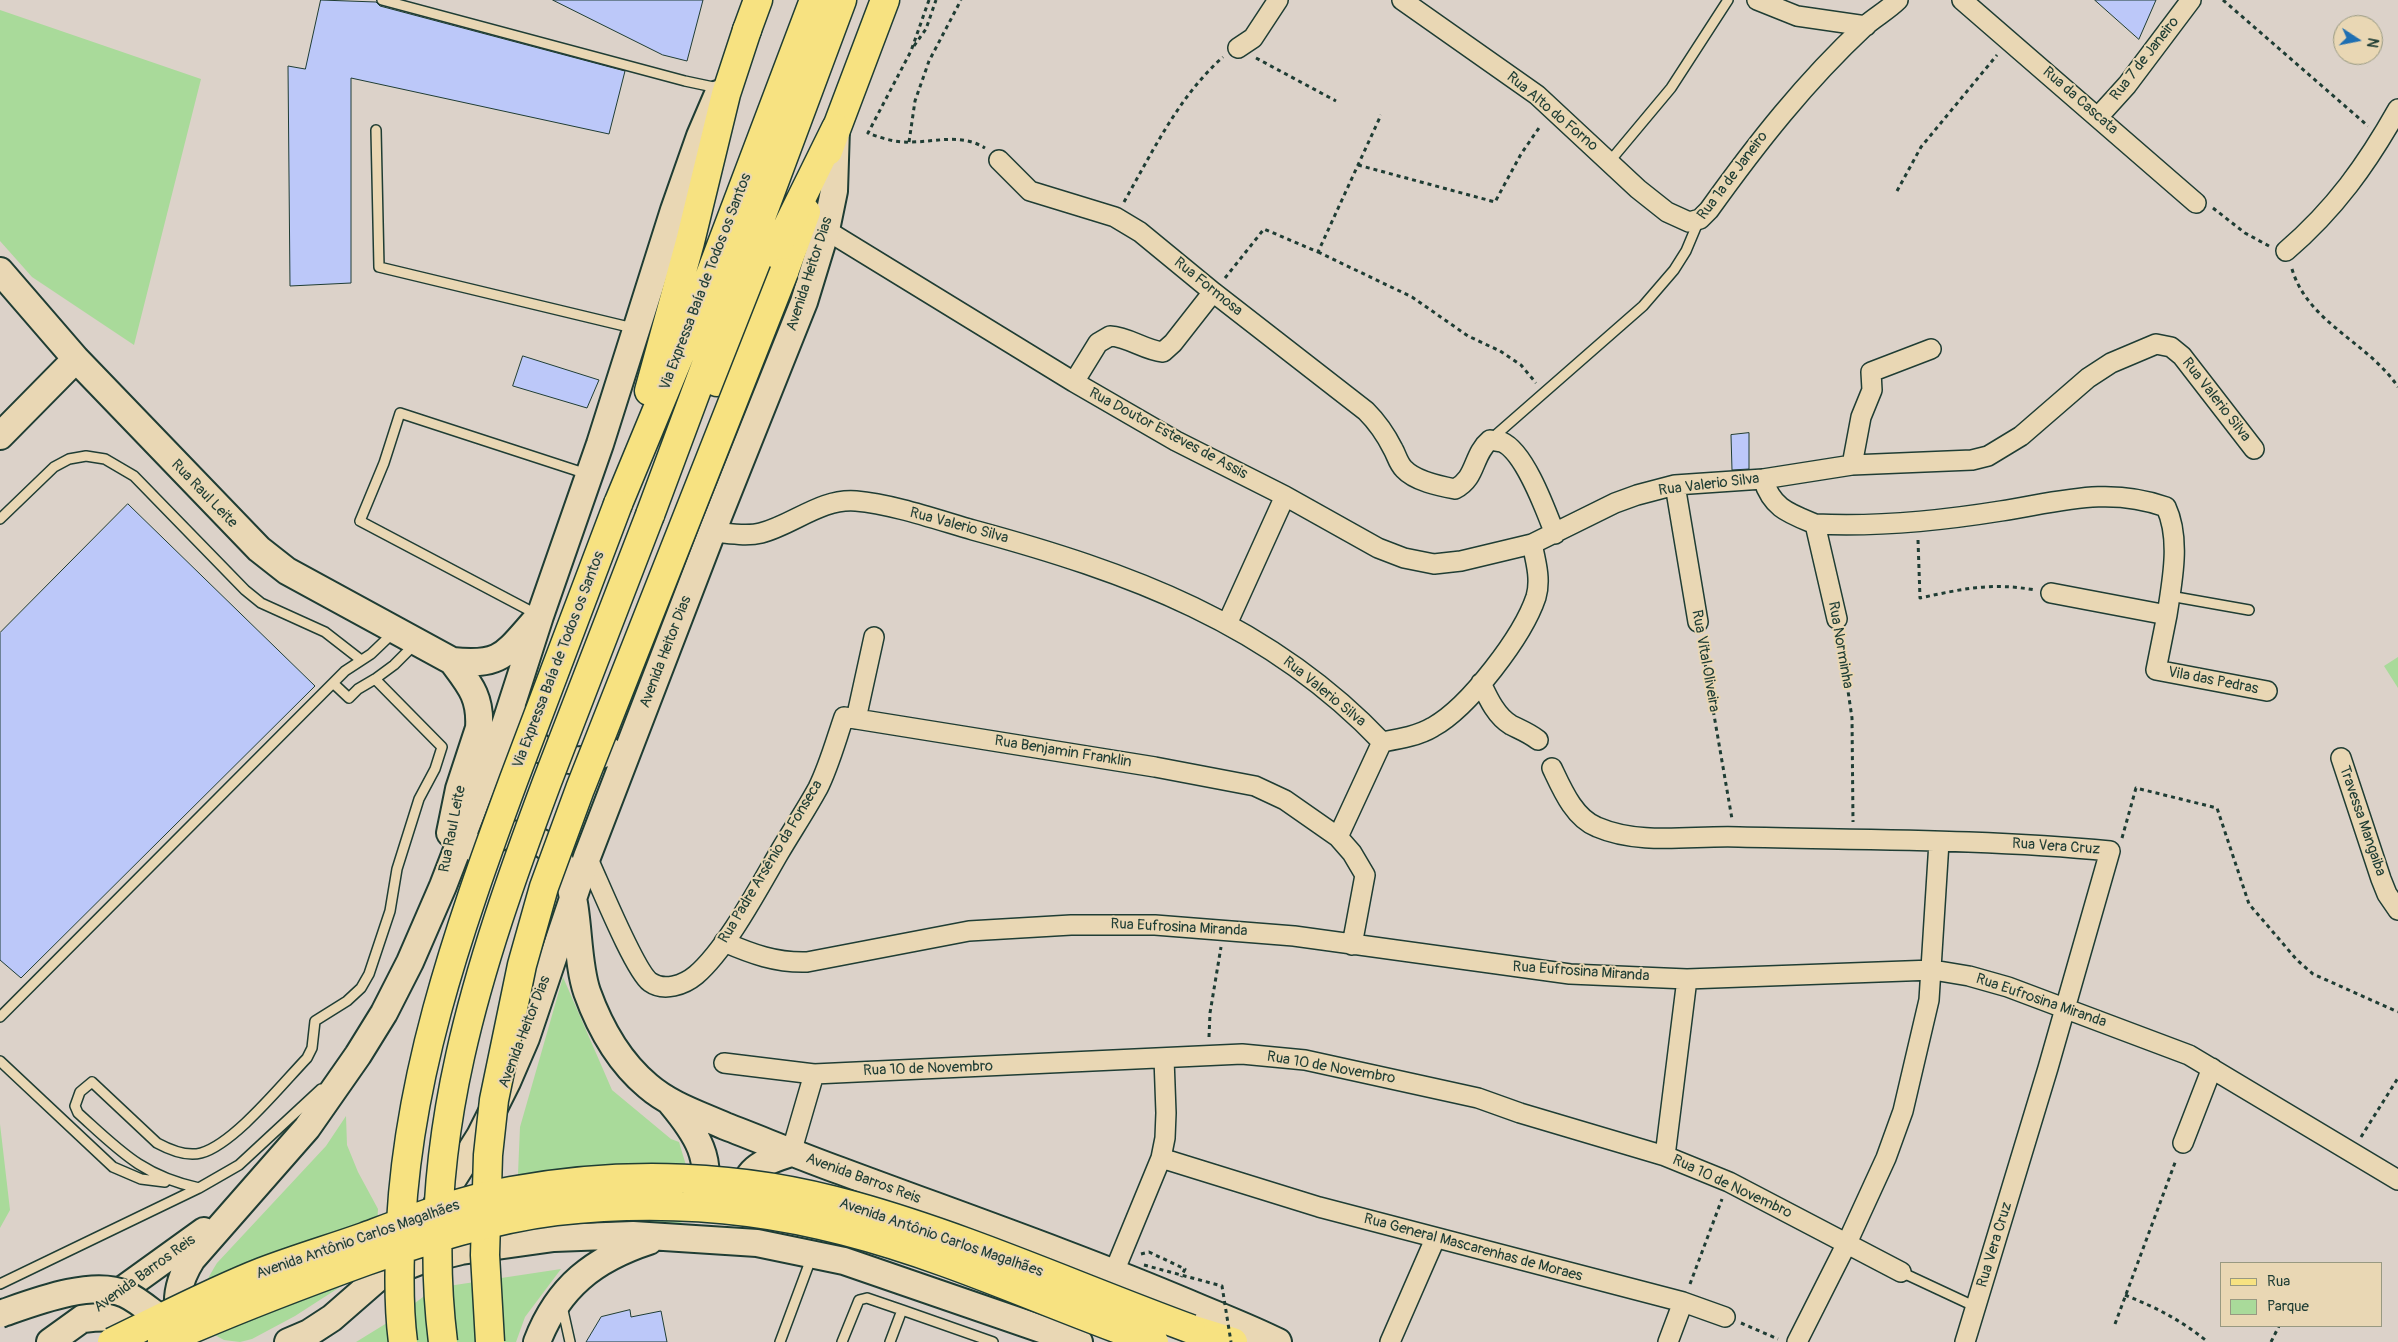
<!DOCTYPE html>
<html>
<head>
<meta charset="utf-8">
<style>
  body { margin:0 }
  #map { position:relative; width:2398px; height:1342px; overflow:hidden; background:#dcd2c9; font-family:Pangolin,sans-serif }
  canvas { display:block }
  .legend { position:absolute; left:2220px; top:1262px; width:162px; height:65px; box-sizing:border-box; background:#e9d7b4; border:1px solid #989981; margin:0; padding:6px 9px; list-style:none; font-size:15px; color:#1f3d34 }
  .legend li { display:flex; align-items:center; gap:10px; height:25px }
  .legend b { width:25px; border:1px solid #989981 }
  .north { position:absolute; left:2333px; top:15px; width:50px; height:50px; box-sizing:border-box; background:#e9d7b4; border:1px solid #989981; border-radius:50%; rotate:101deg; font-size:14px; font-weight:700; line-height:20px; text-align:center; color:#1f3d34 }
  .north::after { content:''; display:block; margin:auto; width:18px; height:22px; background:#1f6fb2; clip-path:polygon(50% 0,100% 100%,50% 72%,0 100%) }
</style>
</head>
<body>
<div id="map">
<canvas width="2398" height="1342"></canvas>
<ul class="legend">
<li><b style="height:6px;background:#f7e281"></b>Rua</li>
<li><b style="height:14px;background:#a9da9a"></b>Parque</li>
</ul>
<div class="north">N</div>
</div>
<script>
const g = document.querySelector('canvas').getContext('2d');
g.lineJoin = 'round';
function fillPath(path, color) {
  g.fillStyle = color;
  g.fill(path, 'evenodd');
}
function strokePath(path, color, width, dash) {
  g.strokeStyle = color;
  g.lineWidth = width;
  g.lineCap = dash ? 'butt' : 'round';
  g.setLineDash(dash || []);
  g.stroke(path);
}
function drawText(font, color, halo, rows, align = 'center') {
  g.font = font + ' Pangolin,sans-serif';
  g.lineWidth = 4;
  g.setLineDash([]);
  g.textBaseline = 'middle';
  g.strokeStyle = halo;
  g.fillStyle = color;
  for (const [text, x, y, turn = 0] of rows) {
    g.save();
    g.translate(x, y);
    g.rotate((+turn || 0) * Math.PI / 180);
    g.textAlign = isNaN(turn) ? turn : align;
    if (halo) g.strokeText(text, 0, 0);
    g.fillText(text, 0, 0);
    g.restore();
  }
}
const green = new Path2D(`
  M 0,10 L 201,79 L 134,345 L 32,277 L 0,241 Z
  M 2398,657 L 2398,688 L 2384,666 Z
  M 563,977 L 612,1090 L 671,1139 L 679,1142 L 688,1172 L 681,1225 L 515,1244 L 520,1127 Z
  M 346,1116 L 347,1145 L 358,1172 L 378,1209 L 376,1246 L 340,1287 L 295,1316 L 252,1339 L 240,1342 L 224,1340 L 213,1334 C 202,1297 196,1297 217,1263 L 326,1146 Z
  M 0,1124 L 10,1210 L 0,1228 Z
  M 561,1269 L 525,1317 L 516,1342 L 356,1342 L 395,1318 L 435,1288 Z`);
const building = new Path2D(`
  M 321,0 L 376,2 L 380,6 L 625,71 L 609,134 L 351,78 L 351,283 L 290,286 L 288,66 L 305,69 Z
  M 553,0 L 703,0 L 687,61 L 663,55 Z
  M 2095,0 L 2156,0 L 2139,39 Z
  M 523,356 L 599,380 L 587,408 L 513,386 Z
  M 1749,433 L 1749,469 L 1732,470 L 1731,435 Z
  M 128,504 L 315,686 L 21,978 L 0,960 L 0,633 Z
  M 630,1310 L 631,1317 L 661,1311 L 667,1342 L 586,1342 L 601,1317 Z`);
const path = new Path2D(`
  M 929,0 L 911,51 L 868,133 C 881,138 896,143 910,142 C 937,142 961,133 985,148
  M 2223,0 L 2368,126
  M 914,46 L 926,29 L 936,0
  M 1256,58 L 1336,101
  M 909,142 L 915,101 L 929,61 L 961,0
  M 1358,165 L 1495,202 L 1521,154 L 1541,125
  M 1897,191 L 1921,147 L 1997,55
  M 1124,202 C 1153,151 1179,96 1223,57
  M 2213,208 L 2245,233 L 2269,246
  M 1318,252 L 1412,297 L 1468,336 L 1500,351 L 1521,365 L 1536,383
  M 2292,269 C 2308,323 2368,342 2398,387
  M 1225,278 L 1264,229 L 1318,252 L 1381,115
  M 1918,540 L 1920,598 C 1962,589 1991,582 2035,590
  M 1840,637 L 1852,718 L 1853,822
  M 1701,640 L 1732,819
  M 2122,838 L 2136,788 L 2217,808 L 2249,904 L 2297,960 L 2313,974 L 2398,1012
  M 1209,1037 L 1210,1013 L 1221,947
  M 2361,1137 L 2398,1078
  M 1141,1254 L 1149,1252 L 1185,1269 L 1181,1277
  M 1690,1284 L 1722,1199
  M 2125,1295 C 2159,1309 2179,1319 2208,1342
  M 1741,1323 L 1778,1339
  M 2115,1324 L 2176,1160
  M 2271,1342 L 2279,1326`);
const lane = new Path2D(`
  M 382,0 L 685,81 L 718,88
  M 376,130 L 379,267 L 633,328
  M 1610,161 L 1671,88 L 1728,0
  M 1490,440 L 1643,306 L 1674,270 L 1686,251 L 1699,220
  M 0,519 L 54,467 L 69,459 L 86,456 L 105,459 L 134,476 L 245,590 L 261,603 L 325,632 L 361,660
  M 2170,596 L 2249,610
  M 538,615 L 360,521 L 384,463 L 400,413 L 587,474
  M 375,679 L 394,665 L 415,644
  M 0,1017 L 345,671 L 371,654 L 394,632
  M 0,1061 L 113,1167 L 141,1179 L 165,1182
  M 321,1089 L 239,1165 L 199,1188 C 142,1176 119,1150 78,1113 L 75,1106 L 80,1092 L 92,1082 L 157,1143 C 170,1150 186,1157 201,1153 C 234,1144 282,1084 307,1058 L 312,1048 L 315,1021 L 347,1001 L 361,988 L 369,974 L 390,911 L 397,869 L 419,799 L 435,769 L 442,747 L 375,679 L 358,689 L 349,698 L 333,683
  M 1901,1272 L 1976,1307
  M 0,1284 L 199,1188
  M 562,1306 L 570,1342
  M 780,1342 L 812,1256
  M 842,1342 L 859,1300 L 867,1298 L 902,1310
  M 890,1342 L 902,1310 L 993,1342`);
const street = new Path2D(`
  M 1402,0 L 1537,95 L 1638,189 L 1667,212 L 1689,222 L 1700,219 L 1709,210 C 1757,143 1805,82 1865,26 C 1875,17 1888,10 1898,0
  M 1757,0 L 1797,16 L 1866,26
  M 1962,0 L 2196,203
  M 1238,48 L 1253,38 L 1278,0
  M 2098,117 L 2127,85 L 2191,0
  M 999,160 L 1030,191 L 1115,217 L 1140,232 L 1213,292 L 1366,411 C 1377,422 1386,435 1393,449 C 1397,456 1398,463 1404,469 C 1415,481 1439,486 1455,489 C 1477,478 1472,455 1490,440 C 1494,441 1498,441 1502,442 C 1525,452 1546,511 1555,534
  M 826,230 L 1074,382 L 1176,441 L 1285,496 L 1378,548 L 1404,558 L 1434,564 L 1461,561 L 1532,544
  M 2286,251 C 2335,209 2367,164 2398,109
  M 1074,382 L 1098,343 L 1110,336 C 1129,337 1144,350 1163,352 L 1173,343 L 1213,292
  M 1852,465 L 1861,417 L 1872,390 L 1871,372 L 1931,349
  M 1763,479 C 1772,508 1788,513 1815,524 L 1837,619
  M 1675,485 L 1698,622
  M 1815,524 C 1877,527 1939,521 2001,511 C 2059,502 2108,486 2166,507 C 2181,539 2172,582 2167,615 L 2051,593
  M 712,532 C 727,533 746,537 761,533 C 793,525 821,498 856,501 C 892,504 938,520 973,530 C 1128,572 1269,623 1382,742
  M 2167,615 L 2156,670 L 2267,691
  M 1227,624 L 1285,496
  M 1481,683 C 1488,698 1496,716 1511,725 C 1521,730 1529,733 1538,740
  M 856,719 L 874,637
  M 1382,742 C 1399,739 1418,736 1433,727 C 1469,707 1523,636 1536,597 C 1541,580 1536,562 1532,544 L 1615,503 L 1637,495 L 1675,485 L 1763,479 L 1852,465 L 1972,460 L 1988,456 L 2021,436 L 2088,378 L 2111,363 L 2156,344 L 2171,347 L 2182,356 L 2254,449
  M 2341,758 L 2381,879 L 2387,894 L 2398,910
  M 1552,768 C 1562,789 1574,818 1597,827 C 1641,846 1693,835 1739,837 C 1863,840 1987,839 2110,851 L 2048,1068 L 1965,1342
  M 1338,837 L 1352,853 L 1365,875 L 1352,945
  M 587,857 C 598,880 634,970 650,982 C 664,992 684,985 696,975 C 727,948 758,889 779,853 C 792,831 806,810 818,788 C 829,766 836,740 844,717 L 1155,767 L 1255,786 L 1285,800 L 1338,837 L 1382,742
  M 724,942 C 752,954 776,963 807,962 L 969,931 L 1071,925 L 1155,925 L 1294,936 L 1570,974 L 1687,979 L 1933,970 L 1969,976 L 2008,987 L 2189,1055 L 2398,1180
  M 724,1063 L 814,1074 L 1242,1054 L 1305,1060 L 1478,1098 L 1520,1113 L 1665,1156 L 1729,1182 L 1901,1272
  M 2183,1143 L 2212,1068
  M 791,1153 L 814,1074
  M 1665,1156 L 1687,979
  M 1161,1158 L 1319,1207 L 1683,1302 L 1725,1317
  M 1114,1272 L 1161,1158 L 1165,1138 L 1166,1113 L 1164,1058
  M 1390,1342 L 1435,1239
  M 1668,1342 L 1683,1302
  M 1797,1342 L 1847,1243 L 1886,1158 L 1903,1111 L 1929,1000 L 1939,842`);
const secondary = new Path2D(`
  M 0,271 L 76,359 L 259,549 L 287,571 L 452,661 C 500,666 504,656 534,622
  M 0,436 L 76,359
  M 522,719 C 532,758 576,771 609,751
  M 450,833 L 459,789 L 479,728 C 481,697 470,685 452,661
  M 477,850 C 493,838 509,830 529,837 C 589,858 570,943 587,992 C 600,1028 618,1061 648,1086 C 670,1105 698,1114 725,1126 C 764,1141 802,1157 841,1171 C 956,1214 1074,1255 1188,1303 C 1218,1316 1248,1327 1278,1342
  M 671,1103 C 696,1133 715,1160 701,1201
  M 740,1204 C 744,1169 760,1163 791,1153
  M 436,1206 L 480,1136 L 507,1082 L 526,1038 L 587,857 L 712,532 L 804,302 L 826,230 L 834,191 L 836,128
  M 379,1277 L 408,1243
  M 83,1319 C 110,1316 137,1315 151,1342
  M 183,1328 C 173,1303 178,1281 192,1259 L 307,1128 L 358,1055 L 384,1013 L 410,962 L 443,886 L 504,728 L 540,616 L 600,444 L 674,210 L 700,136 L 718,94
  M 50,1342 L 204,1231
  M 288,1342 L 309,1333 L 332,1318 L 379,1277 L 420,1261 L 461,1251 L 554,1238 L 633,1235 L 757,1243 L 844,1261 L 1079,1342
  M 537,1342 C 558,1287 594,1259 649,1241`);
const primary = new Path2D(`
  M 747,30 L 758,0
  M 828,151 L 885,0
  M 784,272 L 806,212`);
const highway = new Path2D(`
  M 717,382 L 768,266 L 836,128
  M 649,391 L 690,242 L 726,94 L 747,30
  M 618,504 L 681,352 L 814,0
  M 650,515 L 842,0
  M 1191,1329 L 1233,1342`);
const pathBridge = new Path2D(`
  M 1144,1265 L 1222,1286 L 1231,1342`);
const secondaryBridge = new Path2D(`
  M 0,1314 C 32,1303 92,1279 125,1294 C 138,1300 149,1310 161,1319`);
const primaryBridge = new Path2D(`
  M 490,1342 L 485,1255 L 488,1155 L 494,1100 L 522,965 L 544,887 L 580,789 L 784,272`);
const highwayBridge = new Path2D(`
  M 112,1342 C 162,1318 211,1292 262,1272 C 296,1259 330,1249 364,1237 C 412,1219 460,1200 511,1191 C 624,1170 743,1174 854,1206 C 969,1238 1079,1288 1191,1329
  M 162,1342 C 229,1312 297,1286 366,1261 C 428,1240 491,1219 556,1211 C 653,1200 751,1206 845,1231 C 951,1258 1051,1306 1154,1342
  M 403,1342 C 399,1312 399,1280 400,1250 C 403,1086 458,931 514,779 C 549,687 583,595 618,504
  M 443,1342 C 418,1144 479,964 547,782 C 581,693 615,604 650,515`);
const streetNames = [
  ["Rua 7 de Janeiro",2145,59,-52],
  ["Rua da Cascata",2080,101,41],
  ["Rua Alto do Forno",1552,112,40],
  ["Rua 1ª de Janeiro",1733,176,-53],
  ["Avenida Heitor Dias",810,274,-72],
  ["Via Expressa Baía de Todos os Santos",706,282,-69],
  ["Rua Formosa",1208,287,39],
  ["Rua Valerio Silva",2216,400,52],
  ["Rua Doutor Esteves de Assis",1168,434,28],
  ["Rua Valerio Silva",1709,485,-7],
  ["Rua Raul Leite",204,494,46],
  ["Rua Valerio Silva",959,526,15],
  ["Rua Norminha",1840,645,80],
  ["Avenida Heitor Dias",666,652,-69],
  ["Via Expressa Baía de Todos os Santos",559,660,-69],
  ["Rua Vital Oliveira",1705,661,80],
  ["Vila das Pedras",2213,681,11],
  ["Rua Valerio Silva",1324,692,39],
  ["Rua Benjamin Franklin",1063,752,9],
  ["Travessa Mangaiba",2362,821,71],
  ["Rua Raul Leite",453,829,-79],
  ["Rua Vera Cruz",2056,847,4],
  ["Rua Padre Arsênio da Fonseca",771,862,-59],
  ["Rua Eufrosina Miranda",1179,928,3],
  ["Rua Eufrosina Miranda",1581,972,4],
  ["Rua Eufrosina Miranda",2041,1001,19],
  ["Avenida Heitor Dias",525,1032,-69],
  ["Rua 10 de Novembro",1331,1068,10],
  ["Rua 10 de Novembro",928,1069,-2],
  ["Avenida Barros Reis",863,1179,20],
  ["Rua 10 de Novembro",1732,1187,25],
  ["Avenida Antônio Carlos Magalhães",941,1238,19],
  ["Avenida Antônio Carlos Magalhães",358,1240,-19],
  ["Rua Vera Cruz",1995,1245,-73],
  ["Rua General Mascarenhas de Moraes",1473,1248,15],
  ["Avenida Barros Reis",145,1274,-36]
];
fillPath(green, '#a9da9a');
fillPath(building, '#bcc8f9');
strokePath(building, '#1f3d34', 1);
strokePath(lane, '#1f3d34', 12);
strokePath(street, '#1f3d34', 22);
strokePath(secondary, '#1f3d34', 30);
strokePath(primary, '#1f3d34', 31);
strokePath(highway, '#1f3d34', 31);
strokePath(path, '#1f3d34', 3, [4, 4]);
strokePath(lane, '#e9d7b4', 9);
strokePath(street, '#e9d7b4', 19);
strokePath(secondary, '#e9d7b4', 26);
strokePath(primary, '#f7e281', 28);
strokePath(highway, '#f7e281', 28);
strokePath(secondaryBridge, '#1f3d34', 30, []);
strokePath(primaryBridge, '#1f3d34', 31, []);
strokePath(highwayBridge, '#1f3d34', 31, []);
strokePath(pathBridge, '#1f3d34', 3, [4, 4]);
strokePath(secondaryBridge, '#e9d7b4', 26);
strokePath(primaryBridge, '#f7e281', 28);
strokePath(highwayBridge, '#f7e281', 28);
drawText('15px', '#1f3d34', '#e9d7b4', streetNames);
</script>
</body>
</html>
